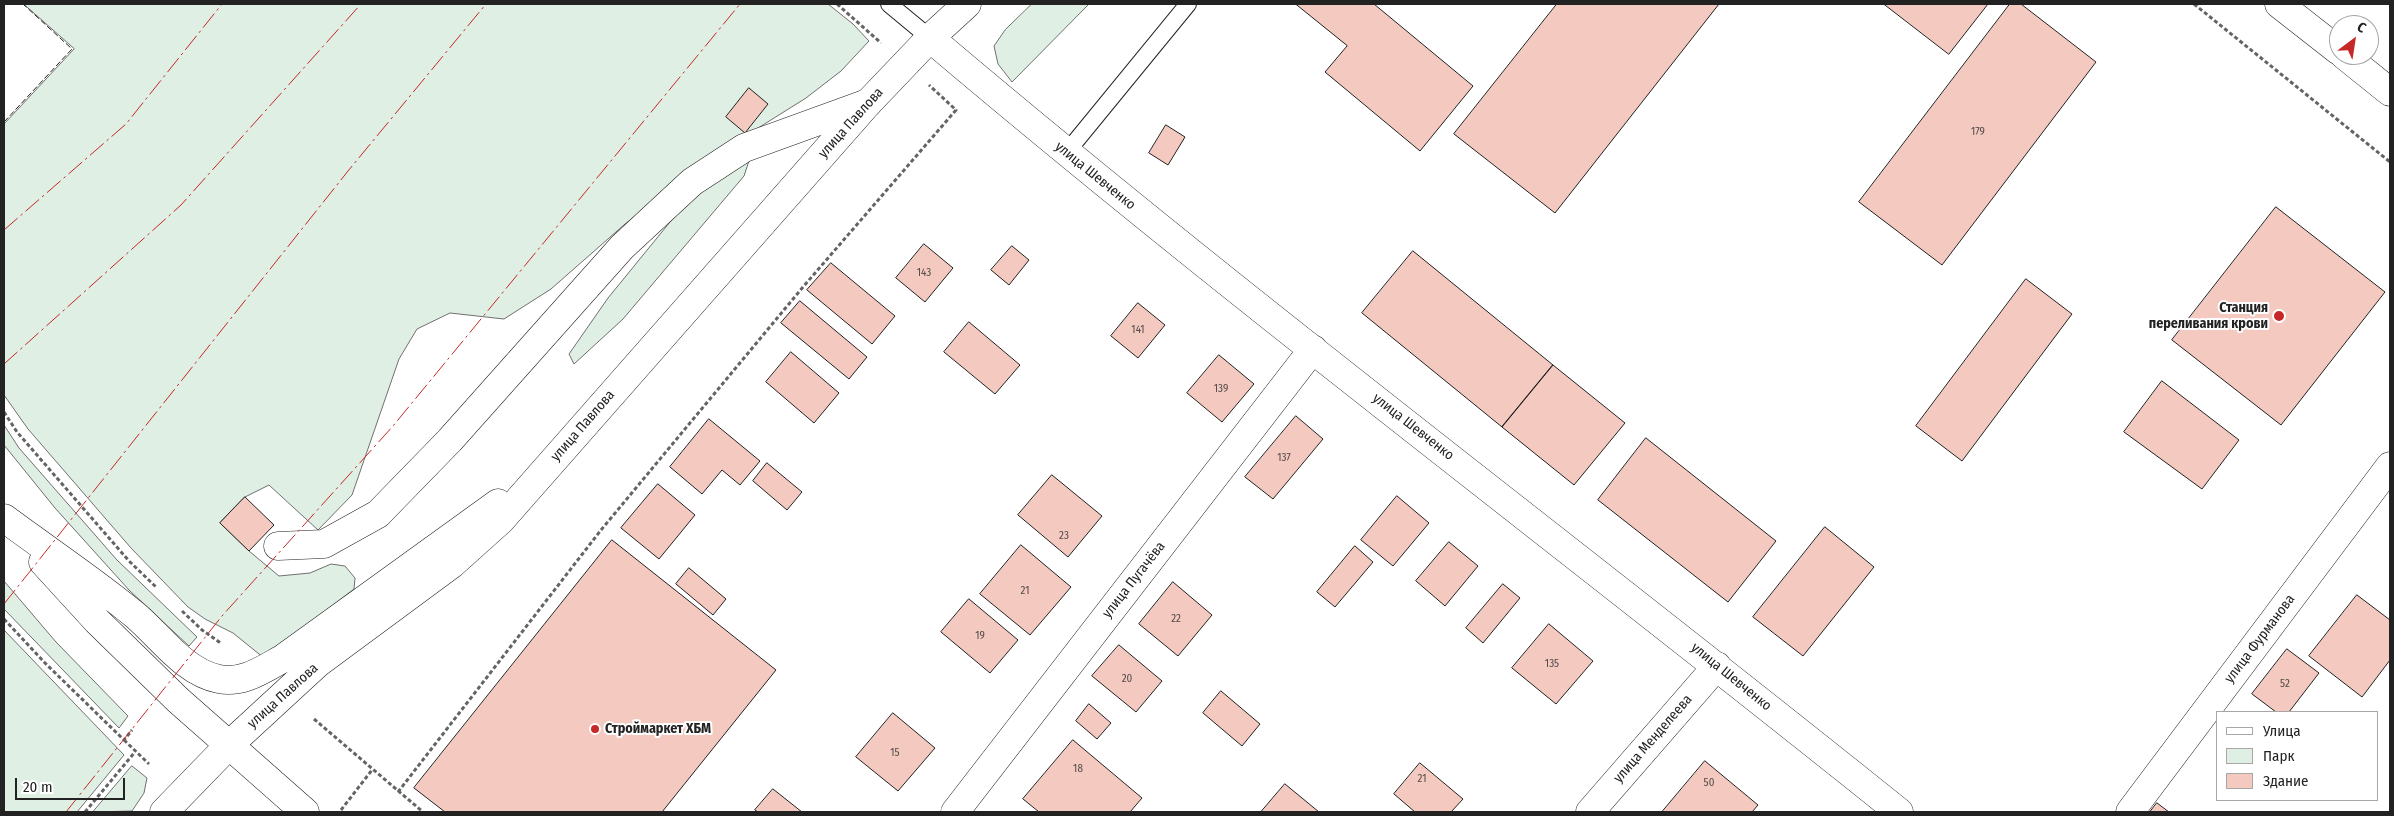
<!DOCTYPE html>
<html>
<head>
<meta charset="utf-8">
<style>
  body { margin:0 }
  #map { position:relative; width:2394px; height:816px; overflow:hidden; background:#fff; font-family:"Fira Sans Condensed",sans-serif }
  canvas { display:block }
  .frame { position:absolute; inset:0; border:5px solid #222; pointer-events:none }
  .legend { position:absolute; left:2216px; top:711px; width:162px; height:90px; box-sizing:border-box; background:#fff; border:1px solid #a7a7a7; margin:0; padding:6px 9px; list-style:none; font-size:15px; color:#222 }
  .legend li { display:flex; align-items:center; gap:10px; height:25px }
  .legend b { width:25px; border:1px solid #a7a7a7 }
  .north { position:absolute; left:2329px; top:15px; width:50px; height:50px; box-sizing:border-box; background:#fff; border:1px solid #a7a7a7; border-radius:50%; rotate:31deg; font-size:14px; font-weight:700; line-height:20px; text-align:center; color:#222 }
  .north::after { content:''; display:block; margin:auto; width:18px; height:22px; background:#c62828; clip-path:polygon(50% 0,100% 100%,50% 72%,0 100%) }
  .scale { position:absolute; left:15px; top:778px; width:110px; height:22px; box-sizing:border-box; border:2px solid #222; border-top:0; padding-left:6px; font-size:15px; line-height:18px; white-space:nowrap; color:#222; -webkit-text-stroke:4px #fff; paint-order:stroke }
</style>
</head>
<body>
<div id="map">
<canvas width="2394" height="816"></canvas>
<div class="frame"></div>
<ul class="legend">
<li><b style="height:6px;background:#fff"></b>Улица</li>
<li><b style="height:14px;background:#e0efe3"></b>Парк</li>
<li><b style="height:14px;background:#f3c9c0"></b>Здание</li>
</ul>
<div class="north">С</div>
<div class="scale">20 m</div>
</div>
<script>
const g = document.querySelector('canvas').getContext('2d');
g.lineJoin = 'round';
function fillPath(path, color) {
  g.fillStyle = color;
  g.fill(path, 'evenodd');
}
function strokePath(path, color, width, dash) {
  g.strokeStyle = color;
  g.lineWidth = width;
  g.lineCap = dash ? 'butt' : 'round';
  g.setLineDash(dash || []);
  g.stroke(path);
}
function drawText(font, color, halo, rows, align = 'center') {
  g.font = font + ' "Fira Sans Condensed",sans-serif';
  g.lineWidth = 4;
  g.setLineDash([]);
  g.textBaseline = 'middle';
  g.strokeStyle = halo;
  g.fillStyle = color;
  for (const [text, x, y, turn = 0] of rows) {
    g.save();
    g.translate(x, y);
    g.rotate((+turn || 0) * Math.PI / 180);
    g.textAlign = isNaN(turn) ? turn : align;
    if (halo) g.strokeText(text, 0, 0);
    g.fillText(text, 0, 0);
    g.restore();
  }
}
const green = new Path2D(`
  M 24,4 L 828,4 L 853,24 L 869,41 L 841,71 L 806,98 L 707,160 L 625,224 L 551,289 L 504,319 L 450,313 L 417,329 L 399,359 L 352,495 L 318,530 L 269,485 L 245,497 L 220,523 L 249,551 L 279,576 L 310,573 L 331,564 L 345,566 L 355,578 L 354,589 L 264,658 L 233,633 L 205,619 L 188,607 L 131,548 L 28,429 L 4,395 L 4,124 L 74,49 Z
  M 1032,4 L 1089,4 L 1012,82 L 998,64 L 994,46 L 1005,30 Z
  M 749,161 L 744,176 L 623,319 L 574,364 L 569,354 L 608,298 L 670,222 L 710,180 Z
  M 4,425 L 19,448 L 117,560 L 197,637 L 189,646 L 129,590 L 55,508 L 4,445 Z
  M 4,581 L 56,642 L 128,716 L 119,728 L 4,609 Z
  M 4,630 L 124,755 L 77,812 L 4,812 Z
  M 132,766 L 147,778 L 144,793 L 132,811 L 93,812 Z`);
const building = new Path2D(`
  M 1296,4 L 1374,4 L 1473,86 L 1420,151 L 1325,72 L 1347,46 Z
  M 1557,4 L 1719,4 L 1555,213 L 1454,134 Z
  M 1884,4 L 1988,4 L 1949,54 Z
  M 2010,4 L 2021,4 L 2096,62 L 1942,265 L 1859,202 Z
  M 749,88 L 768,104 L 745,133 L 726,117 Z
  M 1166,125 L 1185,137 L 1168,165 L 1149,153 Z
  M 2276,207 L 2385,292 L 2281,425 L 2172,340 Z
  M 924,244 L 953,268 L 925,302 L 896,278 Z
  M 1012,246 L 1029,260 L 1009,285 L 991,270 Z
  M 1413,251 L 1553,365 L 1502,427 L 1362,313 Z
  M 831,263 L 895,316 L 872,344 L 807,290 Z
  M 2026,279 L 2072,314 L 1962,461 L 1916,426 Z
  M 800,301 L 867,357 L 849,379 L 781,323 Z
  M 1138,303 L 1165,325 L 1138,358 L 1111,336 Z
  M 969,322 L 1020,365 L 995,394 L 944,352 Z
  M 791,352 L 839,393 L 814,423 L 766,382 Z
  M 1219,355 L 1254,384 L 1222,422 L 1187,393 Z
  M 1553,365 L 1625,423 L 1574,485 L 1502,427 Z
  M 2162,381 L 2239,440 L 2202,489 L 2124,432 Z
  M 1296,416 L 1323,439 L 1273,499 L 1245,477 Z
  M 709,419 L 760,461 L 740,485 L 722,470 L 702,494 L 670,467 Z
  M 1646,438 L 1776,541 L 1728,602 L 1598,500 Z
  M 767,463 L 802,492 L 787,510 L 753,481 Z
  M 1052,475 L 1102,516 L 1068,557 L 1018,515 Z
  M 658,484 L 695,515 L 659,559 L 621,528 Z
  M 1397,496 L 1429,523 L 1393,566 L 1361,540 Z
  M 245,497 L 274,525 L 249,551 L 220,523 Z
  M 1825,527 L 1874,567 L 1803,656 L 1753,617 Z
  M 612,540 L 776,670 L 662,812 L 445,812 L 414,788 Z
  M 1449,542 L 1478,566 L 1445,606 L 1416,581 Z
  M 1021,545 L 1071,587 L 1030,635 L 980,594 Z
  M 1355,546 L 1373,562 L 1335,607 L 1317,592 Z
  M 689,568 L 726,599 L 713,615 L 676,584 Z
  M 1173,582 L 1212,615 L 1178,656 L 1139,624 Z
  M 1503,584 L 1520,598 L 1483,643 L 1466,628 Z
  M 2357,595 L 2390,620 L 2390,660 L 2362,697 L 2309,656 Z
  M 969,599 L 1018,640 L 990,673 L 941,632 Z
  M 1549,624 L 1593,661 L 1556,704 L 1512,668 Z
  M 1119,645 L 1162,681 L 1136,712 L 1092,676 Z
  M 2287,649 L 2319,673 L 2289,712 L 2276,712 L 2252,694 Z
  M 1221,691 L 1260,724 L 1242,746 L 1203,713 Z
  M 1089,704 L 1111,723 L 1097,739 L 1076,721 Z
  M 893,713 L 935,748 L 898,791 L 856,757 Z
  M 1073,740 L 1142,798 L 1130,812 L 1039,812 L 1023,799 Z
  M 1705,761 L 1758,805 L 1752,812 L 1662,812 Z
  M 1420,763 L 1463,799 L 1451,812 L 1415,812 L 1394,794 Z
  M 1285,784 L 1319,812 L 1261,812 Z
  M 773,789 L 802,812 L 758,812 L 755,810 Z
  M 2157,803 L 2169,812 L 2150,812 Z`);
const path = new Path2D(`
  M 837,4 L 881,43
  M 2194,4 L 2390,162
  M 4,412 L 17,432 L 129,561 L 156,587
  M 182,611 L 202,630 L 222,644
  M 4,619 L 45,663 L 124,740 L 132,730
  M 314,719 L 423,812
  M 124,740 L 149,764
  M 398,792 L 601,530 L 803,287 L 956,110 L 929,85
  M 341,810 L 372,770
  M 85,812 L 135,752`);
const service = new Path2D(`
  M 889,4 L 930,38
  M 1066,153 L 1188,4`);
const minor = new Path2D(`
  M 930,38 C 1245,305 1577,553 1899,812
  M 278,546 L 324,544 L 378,514 L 450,440 L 622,247 L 692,182 L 744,148 L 868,103
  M 955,812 L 1313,349
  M 1590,812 L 1717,666
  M 2130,812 L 2390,466`);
const tertiary = new Path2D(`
  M 2279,4 L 2339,51
  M 2344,55 L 2390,92
  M 164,812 L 229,745`);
const secondary = new Path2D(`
  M 4,518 C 47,550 94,581 135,615 C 161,637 184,672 219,679 C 242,684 262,670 282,659 L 498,503
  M 43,562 L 97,621 L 178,700 L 305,812
  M 229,745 L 318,663 L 452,564 L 501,520 L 868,103 L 930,38 L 967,4`);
const fence = new Path2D(`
  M 4,122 L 72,49 L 23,4`);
const power = new Path2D(`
  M 4,230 L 126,124 L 222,4
  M 4,364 L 181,205 L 361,4
  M 4,604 L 348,171 L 486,4
  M 66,812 L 222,616 L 393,426 L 740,4`);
const markers = [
  [2279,316,6,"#c62828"],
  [595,729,5,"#c62828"]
];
const numberNames = [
  ["179",1978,132],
  ["143",924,273],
  ["141",1138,330],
  ["139",1221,389],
  ["137",1284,458],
  ["23",1064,536],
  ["21",1025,591],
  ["22",1176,619],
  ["19",980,636],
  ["135",1552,664],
  ["20",1127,679],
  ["52",2285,684],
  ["15",895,753],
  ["18",1078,769],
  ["21",1422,779],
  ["50",1709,783]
];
const streetNames = [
  ["улица Павлова",851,123,-48],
  ["улица Шевченко",1095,176,39],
  ["улица Павлова",583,426,-49],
  ["улица Шевченко",1413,427,38],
  ["улица Пугачёва",1134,580,-52],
  ["улица Фурманова",2260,639,-53],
  ["улица Шевченко",1731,677,39],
  ["улица Павлова",283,696,-42],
  ["улица Менделеева",1653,739,-49]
];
const poiNames = [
  ["Станция",2268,308],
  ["переливания крови",2268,324],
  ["Строймаркет ХБМ",605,729,"left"]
];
fillPath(green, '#e0efe3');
strokePath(green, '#6f6f6f', 1);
fillPath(building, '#f3c9c0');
strokePath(building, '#222', 1);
strokePath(service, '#222', 18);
strokePath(minor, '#222', 29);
strokePath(tertiary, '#222', 29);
strokePath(secondary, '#222', 29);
strokePath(path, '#646464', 3, [4, 2.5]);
strokePath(service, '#fff', 16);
strokePath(minor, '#fff', 28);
strokePath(tertiary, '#fff', 28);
strokePath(secondary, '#fff', 28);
strokePath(fence, '#222', 1, [6, 2.5]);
strokePath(power, '#c62828', 1, [18, 4, 2.5, 4]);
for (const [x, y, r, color] of markers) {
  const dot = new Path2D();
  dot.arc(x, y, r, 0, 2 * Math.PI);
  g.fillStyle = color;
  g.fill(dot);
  strokePath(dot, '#fff', 2);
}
drawText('11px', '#564c4a', null, numberNames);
drawText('14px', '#222', '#fff', streetNames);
drawText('bold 14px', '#222', '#fff', poiNames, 'right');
</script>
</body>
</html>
